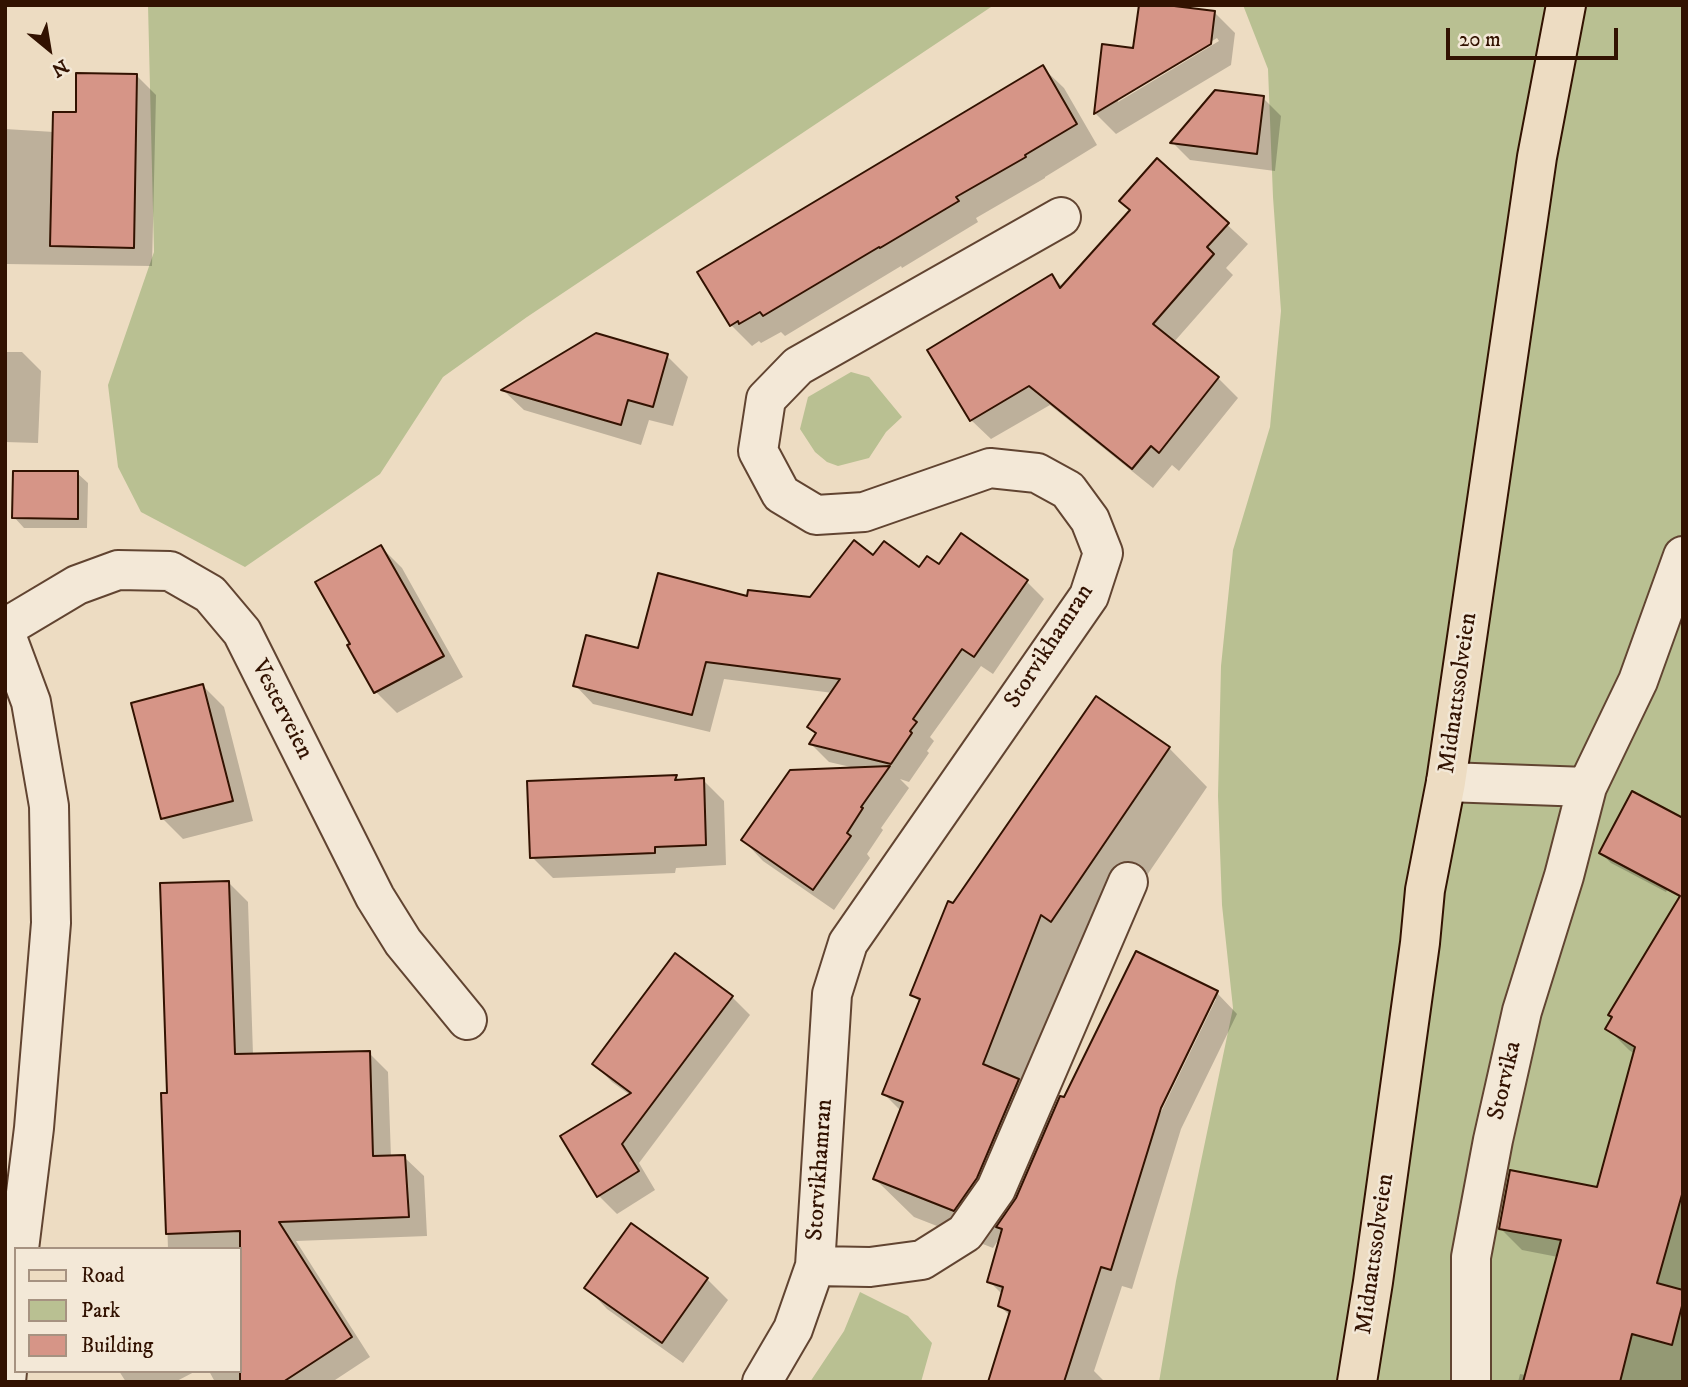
<!DOCTYPE html>
<html>
<head>
<meta charset="utf-8">
<style>
  body { margin:0 }
  #map { position:relative; width:1688px; height:1387px; overflow:hidden; background:#eddcc2; font-family:"IM FELL DW Pica",serif }
  canvas { display:block }
  .frame { position:absolute; inset:0; border:7px solid #321201; pointer-events:none }
  .legend { position:absolute; left:14px; top:1247px; width:228px; height:126px; box-sizing:border-box; background:#f3e8d7; border:2px solid #a69281; margin:0; padding:9px 12px; list-style:none; font-size:21px; color:#321201 }
  .legend li { display:flex; align-items:center; gap:14px; height:35px }
  .legend b { width:35px; border:2px solid #a69281 }
  .north { position:absolute; left:14px; top:14px; width:70px; height:70px; -webkit-text-stroke:5px #f3e8d7; paint-order:stroke; rotate:150deg; font-size:19px; font-weight:700; line-height:28px; text-align:center; color:#321201 }
  .north::after { content:''; display:block; margin:auto; width:24px; height:32px; background:#321201; clip-path:polygon(50% 0,100% 100%,50% 72%,0 100%) }
  .scale { position:absolute; left:1446px; top:28px; width:172px; height:32px; box-sizing:border-box; border:4px solid #321201; border-top:0; padding-left:9px; font-size:21px; line-height:24px; white-space:nowrap; color:#321201; -webkit-text-stroke:5px #f3e8d7; paint-order:stroke }
</style>
</head>
<body>
<div id="map">
<canvas width="1688" height="1387"></canvas>
<div class="frame"></div>
<ul class="legend">
<li><b style="height:9px;background:#eddcc2"></b>Road</li>
<li><b style="height:19px;background:#b9c092"></b>Park</li>
<li><b style="height:19px;background:#d69587"></b>Building</li>
</ul>
<div class="north">N</div>
<div class="scale">20 m</div>
</div>
<script>
const g = document.querySelector('canvas').getContext('2d');
g.lineJoin = 'round';
function fillPath(path, color) {
  g.fillStyle = color;
  g.fill(path, 'evenodd');
}
function strokePath(path, color, width, dash) {
  g.strokeStyle = color;
  g.lineWidth = width;
  g.lineCap = dash ? 'butt' : 'round';
  g.setLineDash(dash || []);
  g.stroke(path);
}
function drawText(font, color, halo, rows, align = 'center') {
  g.font = font + ' "IM FELL DW Pica",serif';
  g.lineWidth = 5;
  g.setLineDash([]);
  g.textBaseline = 'middle';
  g.strokeStyle = halo;
  g.fillStyle = color;
  for (const [text, x, y, turn = 0] of rows) {
    g.save();
    g.translate(x, y);
    g.rotate((+turn || 0) * Math.PI / 180);
    g.textAlign = isNaN(turn) ? turn : align;
    if (halo) g.strokeText(text, 0, 0);
    g.fillText(text, 0, 0);
    g.restore();
  }
}
const green = new Path2D(`
  M 148,5 L 994,5 L 527,317 L 443,377 L 380,474 L 245,567 L 141,512 L 118,467 L 108,385 L 154,252 Z
  M 1243,5 L 1683,5 L 1683,1382 L 1159,1382 L 1176,1281 L 1233,1008 L 1222,905 L 1218,796 L 1221,666 L 1233,550 L 1270,427 L 1281,311 L 1273,197 L 1268,69 Z
  M 851,372 L 869,377 L 902,417 L 886,432 L 869,458 L 838,466 L 827,462 L 815,452 L 800,429 L 808,397 Z
  M 860,1292 L 908,1316 L 932,1343 L 921,1382 L 810,1382 L 844,1331 Z`);
const shadow = new Path2D(`
  M 1138,5 L 1214,12 L 1235,33 L 1231,65 L 1116,134 L 1096,114 L 1103,46 L 1135,50 L 1138,22 ZM 1217,38 L 1219,41 L 1118,102 L 1118,98 Z
  M 1043,68 L 1064,88 L 1097,145 L 1045,177 L 1045,178 L 976,218 L 978,222 L 902,268 L 901,266 L 785,336 L 781,332 L 761,343 L 759,341 L 752,346 L 731,325 Z
  M 137,76 L 156,95 L 152,266 L 5,264 L 5,129 L 54,132 L 77,114 Z
  M 1263,98 L 1281,116 L 1275,171 L 1190,160 L 1172,142 Z
  M 1157,160 L 1248,244 L 1226,268 L 1233,275 L 1174,342 L 1218,378 L 1238,398 L 1179,471 L 1172,465 L 1153,488 L 1050,405 L 991,439 L 971,420 L 1052,276 L 1063,287 L 1132,211 Z
  M 5,352 L 22,352 L 41,371 L 38,443 L 5,442 Z
  M 667,356 L 688,377 L 673,426 L 649,420 L 641,445 L 524,410 L 504,391 Z
  M 77,473 L 88,483 L 87,528 L 24,528 L 14,517 Z
  M 381,547 L 402,568 L 463,677 L 397,713 L 376,692 L 350,646 Z
  M 873,558 L 919,570 L 940,567 L 1026,581 L 1044,599 L 993,674 L 981,666 L 930,737 L 934,741 L 927,751 L 929,753 L 909,782 L 900,779 L 909,788 L 881,828 L 883,830 L 867,854 L 870,858 L 834,910 L 763,861 L 743,840 L 855,768 L 829,762 L 811,744 L 818,734 L 833,693 L 724,679 L 710,732 L 593,704 L 575,685 L 640,650 L 748,598 L 811,599 Z
  M 203,686 L 224,707 L 253,821 L 183,839 L 162,818 Z
  M 1169,748 L 1207,787 L 1090,959 L 1027,1089 L 1053,1115 L 1065,1100 L 1217,993 L 1237,1014 L 1181,1129 L 1132,1289 L 1122,1286 L 1094,1371 L 1105,1382 L 989,1382 L 1010,1316 L 1000,1306 L 1003,1295 L 989,1281 L 1001,1236 L 993,1248 L 914,1217 L 875,1179 L 901,1111 L 884,1094 L 921,1003 L 912,995 L 954,905 ZM 1212,999 L 1216,999 L 1159,1116 L 1156,1115 Z
  M 676,777 L 680,781 L 703,780 L 724,801 L 726,865 L 676,868 L 675,873 L 553,878 L 532,857 Z
  M 1601,853 L 1683,862 L 1666,892 L 1611,863 Z
  M 229,883 L 248,902 L 253,1055 L 369,1053 L 388,1072 L 391,1158 L 404,1157 L 424,1176 L 427,1236 L 296,1241 L 370,1357 L 332,1382 L 215,1382 L 209,1371 L 240,1371 L 240,1249 L 168,1249 L 163,1095 L 168,1094 Z
  M 1683,895 L 1683,1382 L 1518,1382 L 1520,1374 L 1526,1375 L 1558,1257 L 1522,1250 L 1500,1228 L 1599,1189 L 1635,1054 L 1629,1050 L 1607,1028 Z
  M 732,997 L 750,1015 L 639,1163 L 655,1190 L 617,1214 L 599,1196 L 562,1136 L 630,1095 L 612,1082 L 594,1064 Z
  M 631,1225 L 707,1279 L 728,1300 L 683,1363 L 607,1309 L 587,1288 Z
  M 119,1371 L 196,1371 L 175,1382 L 126,1382 Z`);
const building = new Path2D(`
  M 1139,5 L 1166,5 L 1215,11 L 1211,44 L 1094,114 L 1102,44 L 1133,48 Z
  M 1043,65 L 1077,124 L 1025,155 L 1026,157 L 956,197 L 959,201 L 880,248 L 879,247 L 763,316 L 760,312 L 739,324 L 738,321 L 730,326 L 697,272 Z
  M 76,73 L 137,74 L 134,248 L 50,246 L 53,112 L 76,112 Z
  M 1215,90 L 1264,96 L 1257,154 L 1170,143 Z
  M 1157,158 L 1229,223 L 1207,247 L 1214,254 L 1153,324 L 1219,377 L 1159,453 L 1151,446 L 1132,469 L 1029,386 L 970,421 L 927,350 L 1052,274 L 1060,288 L 1130,210 L 1119,201 Z
  M 596,333 L 668,354 L 653,407 L 628,400 L 621,425 L 501,390 Z
  M 13,471 L 78,471 L 78,519 L 12,518 Z
  M 961,533 L 1028,580 L 974,657 L 962,649 L 913,719 L 917,722 L 910,731 L 912,733 L 891,764 L 809,744 L 816,733 L 807,727 L 840,679 L 706,662 L 692,715 L 573,686 L 586,635 L 638,648 L 658,573 L 747,596 L 748,590 L 810,597 L 854,540 L 873,555 L 884,541 L 919,567 L 927,556 L 939,564 Z
  M 381,545 L 444,656 L 374,693 L 347,645 L 350,644 L 315,582 Z
  M 203,684 L 233,801 L 161,819 L 131,703 Z
  M 1096,696 L 1170,747 L 1051,922 L 1041,915 L 983,1064 L 1019,1079 L 977,1178 L 954,1211 L 873,1179 L 903,1102 L 882,1094 L 920,999 L 910,995 L 948,901 L 953,903 Z
  M 890,766 L 861,807 L 863,808 L 847,833 L 851,836 L 813,890 L 741,840 L 790,770 Z
  M 677,775 L 675,780 L 704,778 L 706,845 L 655,847 L 655,853 L 530,858 L 527,781 Z
  M 1632,791 L 1683,818 L 1683,1191 L 1657,1283 L 1683,1290 L 1683,1302 L 1672,1345 L 1632,1334 L 1620,1382 L 1523,1382 L 1561,1240 L 1499,1229 L 1510,1170 L 1597,1187 L 1635,1047 L 1605,1029 L 1612,1017 L 1608,1015 L 1680,896 L 1599,853 Z
  M 229,881 L 235,1054 L 370,1051 L 373,1156 L 405,1155 L 409,1217 L 279,1222 L 352,1337 L 283,1382 L 240,1382 L 240,1231 L 166,1234 L 161,1093 L 167,1093 L 160,883 Z
  M 1136,951 L 1218,991 L 1161,1108 L 1111,1270 L 1101,1267 L 1064,1382 L 988,1382 L 1010,1311 L 998,1306 L 1003,1287 L 987,1282 L 1002,1229 L 996,1227 L 1016,1198 L 1060,1096 L 1064,1097 Z
  M 675,953 L 733,996 L 622,1144 L 639,1171 L 597,1197 L 560,1136 L 631,1093 L 592,1064 Z
  M 631,1223 L 708,1278 L 662,1343 L 584,1288 Z`);
const street = new Path2D(`
  M 5,628 L 77,585 L 118,570 L 170,571 L 210,594 L 242,632 L 375,897 L 403,942 L 467,1020
  M 5,632 L 31,702 L 49,806 L 51,923 L 34,1128 L 19,1249
  M 1446,782 L 1587,787 L 1638,681 L 1683,556
  M 815,1266 L 870,1267 L 922,1260 L 965,1233 L 996,1189 L 1128,882
  M 6,1382 L 16,1274
  M 762,1382 L 793,1329 L 815,1266 L 832,994 L 848,943 L 1089,596 L 1103,553 L 1090,520 L 1068,490 L 1037,473 L 990,468 L 864,512 L 816,515 L 781,494 L 758,451 L 766,399 L 798,366 L 1061,217
  M 1471,1382 L 1471,1257 L 1493,1140 L 1522,1011 L 1564,876 L 1587,787`);
const primary = new Path2D(`
  M 1357,1382 L 1373,1282 L 1420,943 L 1425,890 L 1446,782 L 1537,157 L 1566,5`);
const streetNames = [
  ["Storvikhamran",1050,647,-57],
  ["Midnattssolveien",1459,693,-82],
  ["Vesterveien",281,710,63],
  ["Storvika",1506,1081,-77],
  ["Storvikhamran",821,1170,-86],
  ["Midnattssolveien",1376,1254,-82]
];
fillPath(green, '#b9c092');
fillPath(shadow, '#0003');
fillPath(building, '#d69587');
strokePath(building, '#321201', 2);
strokePath(street, '#614431', 42);
strokePath(primary, '#321201', 42);
strokePath(street, '#f3e8d7', 38);
strokePath(primary, '#eddcc2', 38);
drawText('24px', '#321201', '#f3e8d7', streetNames);
</script>
</body>
</html>
